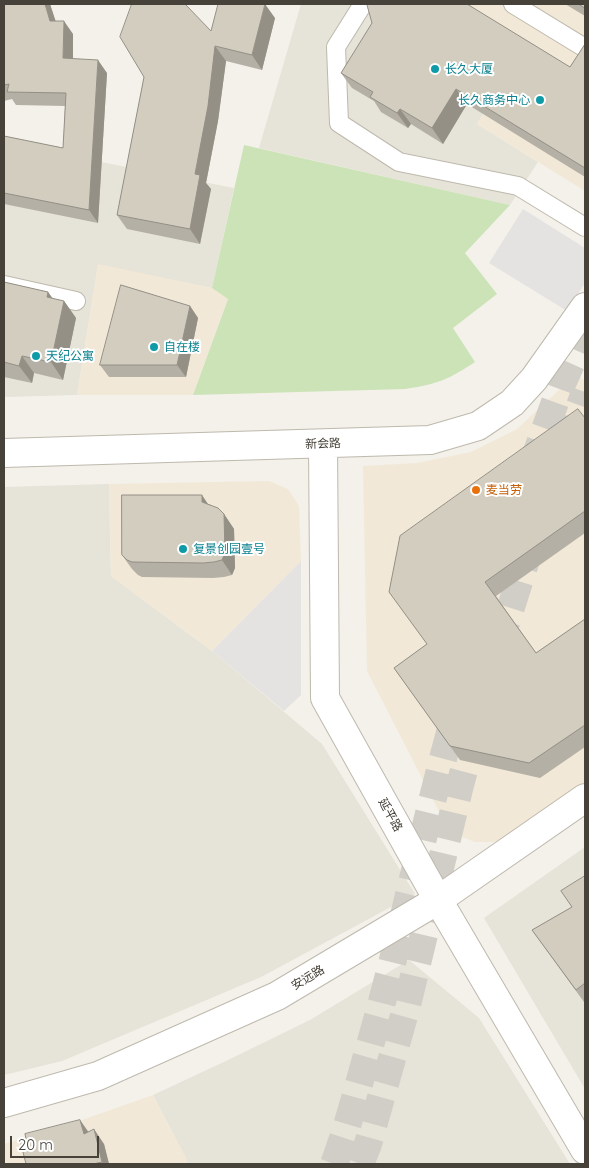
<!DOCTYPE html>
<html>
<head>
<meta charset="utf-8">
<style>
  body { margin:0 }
  #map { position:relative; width:589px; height:1168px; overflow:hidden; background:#f3f1ea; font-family:Quicksand,sans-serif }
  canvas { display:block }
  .frame { position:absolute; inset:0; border:5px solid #464239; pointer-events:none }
  .scale { position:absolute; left:10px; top:1136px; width:89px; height:22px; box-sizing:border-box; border:2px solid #464239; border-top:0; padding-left:6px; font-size:15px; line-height:18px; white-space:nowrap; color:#464239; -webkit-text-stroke:4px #fff; paint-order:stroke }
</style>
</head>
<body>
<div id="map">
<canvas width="589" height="1168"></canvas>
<div class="frame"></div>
<div class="scale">20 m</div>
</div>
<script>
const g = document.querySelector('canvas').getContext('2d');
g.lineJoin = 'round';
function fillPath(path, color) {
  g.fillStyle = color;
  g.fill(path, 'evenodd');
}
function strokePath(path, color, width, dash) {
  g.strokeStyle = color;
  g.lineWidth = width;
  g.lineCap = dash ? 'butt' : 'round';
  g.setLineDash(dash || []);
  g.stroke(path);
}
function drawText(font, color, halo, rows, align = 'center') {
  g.font = font + ' Quicksand,"Noto Sans SC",sans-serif';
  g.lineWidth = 4;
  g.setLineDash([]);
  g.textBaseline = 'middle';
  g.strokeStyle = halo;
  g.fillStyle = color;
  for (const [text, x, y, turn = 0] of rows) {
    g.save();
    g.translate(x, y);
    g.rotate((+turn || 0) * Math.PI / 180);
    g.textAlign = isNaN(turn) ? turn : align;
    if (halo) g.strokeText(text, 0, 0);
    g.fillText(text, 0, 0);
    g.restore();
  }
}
const residential = new Path2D(`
  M 301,4 L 466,4 L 528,42 L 477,124 L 538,162 L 510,205 L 259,148 Z
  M 4,143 L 234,188 L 212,288 L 98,265 L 77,395 L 4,397 Z
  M 109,484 L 111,576 L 212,651 L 322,744 L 415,894 L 261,977 L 62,1061 L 4,1075 L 4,487 Z
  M 585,847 L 585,1089 L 484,918 Z
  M 409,960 L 479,1018 L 570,1164 L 183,1164 L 187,1161 L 153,1095 L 226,1061 L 310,1020 Z`);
const commercial = new Path2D(`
  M 466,4 L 585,4 L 585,191 L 477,124 L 527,42 Z
  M 98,264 L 212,288 L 228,298 L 193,395 L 77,395 Z
  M 576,374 L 585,381 L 585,783 L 512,835 L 494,842 L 475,842 L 460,836 L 445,823 L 367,671 L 363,466 L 417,463 L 471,452 L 517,429 Z
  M 269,481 L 288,489 L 299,506 L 301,561 L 212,651 L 111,576 L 109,484 Z
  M 153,1095 L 188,1162 L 183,1164 L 4,1164 L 4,1144 L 79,1121 Z`);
const green = new Path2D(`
  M 244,145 L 510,205 L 465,253 L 497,294 L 453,328 L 475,362 C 448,380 437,384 405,389 L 193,395 L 228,299 L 212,288 Z`);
const parking = new Path2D(`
  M 523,209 L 585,248 L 585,283 L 567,311 L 489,263 Z
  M 301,561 L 301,695 L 284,711 L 212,651 Z`);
const trunkTunnel = new Path2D(`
  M 566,445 L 585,392
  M 531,468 L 561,386 L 585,332
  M 498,648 L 531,544
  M 334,1164 C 347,1130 356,1094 366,1059 C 400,943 424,824 457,707
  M 360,1164 L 368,1144 L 407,1005 L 460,785 L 476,726`);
const service = new Path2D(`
  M 363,4 L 336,47 L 339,123 L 399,162 L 518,186 L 585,227
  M 513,4 L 585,48
  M 4,285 L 76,301`);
const minor = new Path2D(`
  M 323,444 L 325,698 L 438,900 L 585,1150
  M 4,453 L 430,440 L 478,426 L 512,403 L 534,379 L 585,307
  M 4,1103 L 98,1076 L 277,996 L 438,900 L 585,798`);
const wall = new Path2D(`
  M 4,4 L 50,4 L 55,21 L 73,34 L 73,59 L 107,73 L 98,223 L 4,204 L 4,136 L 63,148 L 65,106 L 16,105 L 12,99 L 4,101 Z
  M 565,4 L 585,4 L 585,16 Z
  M 275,18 L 262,70 L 226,61 L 218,121 L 206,183 L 211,189 L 200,244 L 127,229 L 117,215 L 144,77 L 211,31 Z
  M 585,44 L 585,177 L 467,104 L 443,144 L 411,124 L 408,128 L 381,112 L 374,101 L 352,88 L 341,73 L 570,67 Z
  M 4,282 L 48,292 L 53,299 L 64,301 L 76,318 L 63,380 L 34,373 L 32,383 L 4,377 Z
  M 190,306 L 198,318 L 186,377 L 109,377 L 100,365 Z
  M 585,418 L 585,533 L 496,596 L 536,653 L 585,619 L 585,747 L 540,778 L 460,760 L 394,668 L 426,645 Z
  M 209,504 L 224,514 L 234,529 L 235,568 L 232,575 L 224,577 L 213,578 L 142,577 L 138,575 L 132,569 L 122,555 Z
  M 585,876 L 585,1001 L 584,1002 L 532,930 L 572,907 Z
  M 80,1120 L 88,1131 L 104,1144 L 109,1164 L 26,1164 L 26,1139 Z`);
const shadedWall = new Path2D(`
  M 45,4 L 50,4 L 60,34 L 50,21 Z
  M 265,4 L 275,18 L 262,70 L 252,55 Z
  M 64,21 L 73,34 L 73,72 L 63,58 Z
  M 215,46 L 226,61 L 218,121 L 206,183 L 211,189 L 200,244 L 190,229 L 195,174 Z
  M 98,60 L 107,73 L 98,223 L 89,210 Z
  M 456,89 L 467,104 L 443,144 L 432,128 Z
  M 400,109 L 411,124 L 408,128 L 397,113 Z
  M 48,292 L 60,309 L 47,297 Z
  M 64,301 L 76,318 L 63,380 L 51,362 Z
  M 190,306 L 198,318 L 186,377 L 177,365 Z
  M 22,356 L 34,373 L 32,383 L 19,366 Z
  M 202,495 L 212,510 L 202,502 Z
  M 224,514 L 234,529 L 235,568 L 232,575 L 222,560 Z
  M 80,1120 L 90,1135 L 84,1134 Z
  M 94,1129 L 104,1144 L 109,1164 L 103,1164 L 102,1162 Z`);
const building = new Path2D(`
  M 4,4 L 45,4 L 50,21 L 64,21 L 63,58 L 98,60 L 89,210 L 4,193 L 4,136 L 63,148 L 66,93 L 7,92 L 9,84 L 4,85 Z
  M 132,4 L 185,4 L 211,31 L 218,4 L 265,4 L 252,55 L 215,46 L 208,106 L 195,174 L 200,175 L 190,229 L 117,215 L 144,77 L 120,37 Z
  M 367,4 L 467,4 L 570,67 L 585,44 L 585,168 L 456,89 L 432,128 L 400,109 L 397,113 L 370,97 L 373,92 L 341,73 L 372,23 L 367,5 Z
  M 579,4 L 585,4 L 585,8 Z
  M 4,282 L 48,292 L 47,297 L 64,301 L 51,362 L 22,356 L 19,366 L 4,362 Z
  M 121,285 L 190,306 L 177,365 L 100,365 Z
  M 578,409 L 585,418 L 585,511 L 485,582 L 536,653 L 585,619 L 585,725 L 529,763 L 450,746 L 394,668 L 427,644 L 389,592 L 400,536 Z
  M 122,495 L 202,495 L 202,502 L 218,508 L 224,514 L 225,553 L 222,560 L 214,562 L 203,563 L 132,562 L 127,560 L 122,555 Z
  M 585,876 L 585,983 L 576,990 L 532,930 L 572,907 L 561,891 Z
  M 80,1120 L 84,1134 L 94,1129 L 102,1162 L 93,1164 L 26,1164 L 20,1140 L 26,1139 L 25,1134 Z`);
const markers = [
  [435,69,5,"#0f9aa8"],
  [540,100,5,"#0f9aa8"],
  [154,347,5,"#0f9aa8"],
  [36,356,5,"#0f9aa8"],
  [476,490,5,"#e8710a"],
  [183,549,5,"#0f9aa8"]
];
const cultureNames = [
  ["长久大厦",445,69],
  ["长久商务中心",530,100,"right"],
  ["自在楼",164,347],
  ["天纪公寓",46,356],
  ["复景创园壹号",193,549]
];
const streetNames = [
  ["新会路",323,444,-2],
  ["延平路",390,815,61],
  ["安远路",308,978,-31]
];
const foodNames = [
  ["麦当劳",486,490]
];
fillPath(residential, '#e6e3d8');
fillPath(commercial, '#f2e8d7');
fillPath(green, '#cce3b7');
fillPath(parking, '#e5e3e1');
strokePath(trunkTunnel, '#d0cec7', 28, [28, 14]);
strokePath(service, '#beb9ad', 20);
strokePath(minor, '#beb9ad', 30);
strokePath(service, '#fff', 18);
strokePath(minor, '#fff', 28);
fillPath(wall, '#b5b0a5');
fillPath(shadedWall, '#949086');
fillPath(building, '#d3cdc0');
strokePath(building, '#949086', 1);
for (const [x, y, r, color] of markers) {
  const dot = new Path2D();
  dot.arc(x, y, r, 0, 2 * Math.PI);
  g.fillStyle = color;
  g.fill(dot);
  strokePath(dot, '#fff', 2);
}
drawText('12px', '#0d838f', '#fff', cultureNames, 'left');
drawText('12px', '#464239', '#fff', streetNames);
drawText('12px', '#c56008', '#fff', foodNames, 'left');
</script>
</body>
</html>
